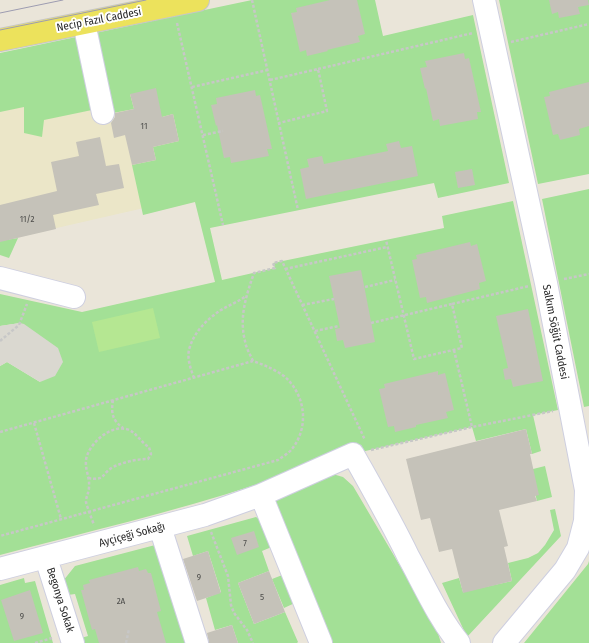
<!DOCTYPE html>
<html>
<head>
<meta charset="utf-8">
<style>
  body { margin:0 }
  canvas { display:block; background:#eae5d9 }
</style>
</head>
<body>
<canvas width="589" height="643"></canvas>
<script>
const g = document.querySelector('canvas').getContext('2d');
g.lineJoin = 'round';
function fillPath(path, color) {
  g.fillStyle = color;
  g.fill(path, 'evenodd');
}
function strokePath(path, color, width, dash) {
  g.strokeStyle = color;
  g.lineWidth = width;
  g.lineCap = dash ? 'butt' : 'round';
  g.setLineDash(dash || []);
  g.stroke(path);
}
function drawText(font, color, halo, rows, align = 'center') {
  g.font = font + ' "Fira Sans Condensed",sans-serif';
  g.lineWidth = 4;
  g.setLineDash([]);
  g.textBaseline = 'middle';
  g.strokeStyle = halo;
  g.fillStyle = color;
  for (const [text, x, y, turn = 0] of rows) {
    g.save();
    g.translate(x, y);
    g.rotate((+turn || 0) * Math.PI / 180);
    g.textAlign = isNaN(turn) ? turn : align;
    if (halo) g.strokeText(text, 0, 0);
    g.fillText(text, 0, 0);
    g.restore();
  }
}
const education = new Path2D(`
  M 164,18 L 205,194 L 0,241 L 0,55 Z`);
const green = new Path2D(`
  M 252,0 L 375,0 L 383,36 L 473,15 L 509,183 L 438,198 L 434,183 L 210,228 L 222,280 L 275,268 L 273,263 L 444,228 L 442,216 L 513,201 L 558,410 L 533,415 L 541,451 L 532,454 L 526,429 L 476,441 L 472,427 L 361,452 L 356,444 C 324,458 291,473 258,484 C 173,512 86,532 0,555 L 0,366 L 7,362 L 40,382 L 20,323 L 0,326 L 0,294 L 82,312 L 215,282 L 195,202 L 143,215 L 132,165 L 156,160 L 153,147 L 179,141 L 173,114 L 162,117 L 130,94 L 134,109 L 113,113 L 92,110 L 44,120 L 42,137 L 24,133 L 24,107 L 0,112 L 0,53 Z
  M 499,0 L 589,0 L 589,174 L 538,184 Z
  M 589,189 L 589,406 L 584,407 L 542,199 Z
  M 18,238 L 9,258 L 0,255 L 0,241 Z
  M 545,466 L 552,497 L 537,501 L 529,470 Z
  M 329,473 L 343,477 L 353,486 L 436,627 L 441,643 L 330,643 L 272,499 Z
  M 555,509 L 561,536 L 467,637 L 442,583 L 459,578 L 463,592 L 512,581 L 508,563 L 528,558 L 538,553 L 545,545 L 554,530 L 550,510 Z
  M 256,517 L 265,524 L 274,546 L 262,551 L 269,571 L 238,583 L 254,624 L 285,612 L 298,642 L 297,643 L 238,643 L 232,625 L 215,630 L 206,598 L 221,592 L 208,551 L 193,556 L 187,536 Z
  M 159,544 L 191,643 L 83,643 L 81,638 L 88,636 L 75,594 L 68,595 L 63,581 L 75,566 Z
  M 589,561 L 589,643 L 524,643 L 588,564 Z
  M 285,574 L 297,602 L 284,608 L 272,579 Z
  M 24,578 L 25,583 L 35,581 L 53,643 L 0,643 L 0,585 Z`);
const pitch = new Path2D(`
  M 153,308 L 160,338 L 99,352 L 92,322 Z`);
const plaza = new Path2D(`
  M 20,323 L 24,324 L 58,348 L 63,362 L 55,376 L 40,382 L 7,362 L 0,366 L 0,326 Z`);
const building = new Path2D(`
  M 330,0 L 357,0 L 365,34 L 358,36 L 360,42 L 327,50 L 328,51 L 307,56 L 306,50 L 300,52 L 291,13 L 297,12 L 296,8 Z
  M 549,0 L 588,0 L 589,5 L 578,7 L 580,14 L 559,18 L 558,12 L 552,14 Z
  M 464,53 L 465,59 L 469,58 L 481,112 L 477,112 L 478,119 L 440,126 L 439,119 L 433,121 L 426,88 L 425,89 L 420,68 L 427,67 L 425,61 Z
  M 589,82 L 589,126 L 579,129 L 580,135 L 560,140 L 558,134 L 553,135 L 544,97 L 550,96 L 549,92 Z
  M 156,88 L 162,117 L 173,114 L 179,141 L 153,147 L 156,160 L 132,165 L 125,135 L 114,138 L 111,123 L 115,117 L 115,113 L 134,109 L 130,94 Z
  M 255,90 L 256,96 L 260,95 L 272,149 L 267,149 L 269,156 L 231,163 L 230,157 L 224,158 L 217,125 L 216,126 L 211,105 L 217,104 L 216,98 Z
  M 100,137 L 106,166 L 119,164 L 124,188 L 96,194 L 99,205 L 53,215 L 56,229 L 0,242 L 0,205 L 57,191 L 51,162 L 79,156 L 76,142 Z
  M 399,141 L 401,148 L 412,146 L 418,176 L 306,199 L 300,169 L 309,167 L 307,159 L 322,156 L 324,164 L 388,151 L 386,144 Z
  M 472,169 L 475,185 L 458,188 L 455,172 Z
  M 470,242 L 471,246 L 477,244 L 486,281 L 479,283 L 480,289 L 427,303 L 426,297 L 420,298 L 412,260 L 417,259 L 416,255 Z
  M 361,270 L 375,342 L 345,348 L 343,340 L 337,341 L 335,329 L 340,328 L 329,276 Z
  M 528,309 L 543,381 L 513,387 L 511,379 L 505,380 L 503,369 L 508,368 L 496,316 Z
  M 438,371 L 438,375 L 445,373 L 454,410 L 446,412 L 448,418 L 416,425 L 416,427 L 395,432 L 394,426 L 388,427 L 379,389 L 385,388 L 384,384 Z
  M 526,429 L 532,454 L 530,454 L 539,495 L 535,496 L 537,501 L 499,510 L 508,546 L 504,547 L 512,581 L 463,593 L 452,549 L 439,552 L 430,518 L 421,520 L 406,459 Z
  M 254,531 L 259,547 L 237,555 L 231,538 Z
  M 208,551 L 221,593 L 197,601 L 183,559 Z
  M 138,567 L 139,571 L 146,569 L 148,573 L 151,573 L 161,611 L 157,612 L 166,643 L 99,643 L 95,629 L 92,630 L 81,590 L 84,590 L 83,585 L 90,583 L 89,580 Z
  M 269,571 L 285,612 L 254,624 L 238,583 Z
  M 30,590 L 43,633 L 14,641 L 1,600 Z
  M 232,625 L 238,643 L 209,643 L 207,633 Z`);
const path = new Path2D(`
  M 252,0 L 298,210
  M 177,23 L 223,225
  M 511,42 L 589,24
  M 318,69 L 473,33
  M 270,80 L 318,69 L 327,111 L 279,123
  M 192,87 L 268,70
  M 203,135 L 223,131
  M 285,269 L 387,247
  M 564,279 L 589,274
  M 365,287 L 395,280
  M 452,304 L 529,286
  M 302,305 L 334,299
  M 371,323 L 452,304 L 462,348 L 414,359 L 386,240
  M 315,331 L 339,326
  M 0,341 L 19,325 L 27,304
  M 454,350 L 472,427
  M 253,361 C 250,354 246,348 245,341 C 239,317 246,296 254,273 L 275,268 L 273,263 L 282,261 L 365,440
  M 194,378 C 191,370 187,359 189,350 C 193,333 207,319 221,310 C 229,305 238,302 246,296
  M 113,400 C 111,413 112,420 123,428
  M 34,423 L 61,519
  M 0,432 L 253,361 C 264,365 274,369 284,376 C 305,394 310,426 292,449 C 289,453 282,457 278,460 L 0,536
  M 371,450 L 472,427 L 553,411
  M 88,478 C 106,481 101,474 113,467 C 124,462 136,459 148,459 L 151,454 L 149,447 C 140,442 136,431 126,429 C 109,425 88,445 86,460 C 85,470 90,478 89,487 C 89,493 86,496 86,502 C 87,507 92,519 94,525
  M 211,532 L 228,576 L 231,605 L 234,613 L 247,630 L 253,643
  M 35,643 L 52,638
  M 126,643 L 129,629`);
const minor = new Path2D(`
  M 484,0 L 546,283 L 586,490 L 585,521 L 578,548 L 565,570 L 504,643
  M 84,23 L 103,113
  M 0,278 L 74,297
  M 261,495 L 321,643
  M 160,527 L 197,643
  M 46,558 L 73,643
  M 0,569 L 205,515 L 261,495 L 353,454 C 372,488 391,521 408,556 C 424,585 438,617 459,643`);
const major = new Path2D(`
  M 0,40 L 198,0`);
const tram = new Path2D(`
  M 0,13 L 63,0
  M 0,30 L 146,0`);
const numberNames = [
  ["11",144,126],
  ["11/2",27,219],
  ["7",245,543],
  ["9",199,577],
  ["5",262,597],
  ["2A",121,601],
  ["9",22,616]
];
const streetNames = [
  ["Necip Fazıl Caddesi",99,20,-11],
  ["Salkım Söğüt Caddesi",555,332,79],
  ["Ayçiçeği Sokağı",132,535,-15],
  ["Begonya Sokak",60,600,72]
];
fillPath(education, '#ebe6c8');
fillPath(green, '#a3e096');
fillPath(pitch, '#b5e792');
fillPath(plaza, '#dad8d0');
fillPath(building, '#c5c2b9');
strokePath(minor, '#cecfe0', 24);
strokePath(major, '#c7c7c7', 24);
strokePath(path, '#c7c7c7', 2.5, [3, 2]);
strokePath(minor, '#fff', 22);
strokePath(major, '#ece25c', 22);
strokePath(tram, '#9d9cb1', 1);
drawText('9px', '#4e4e4c', null, numberNames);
drawText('11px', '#272727', '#fff', streetNames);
</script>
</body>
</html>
